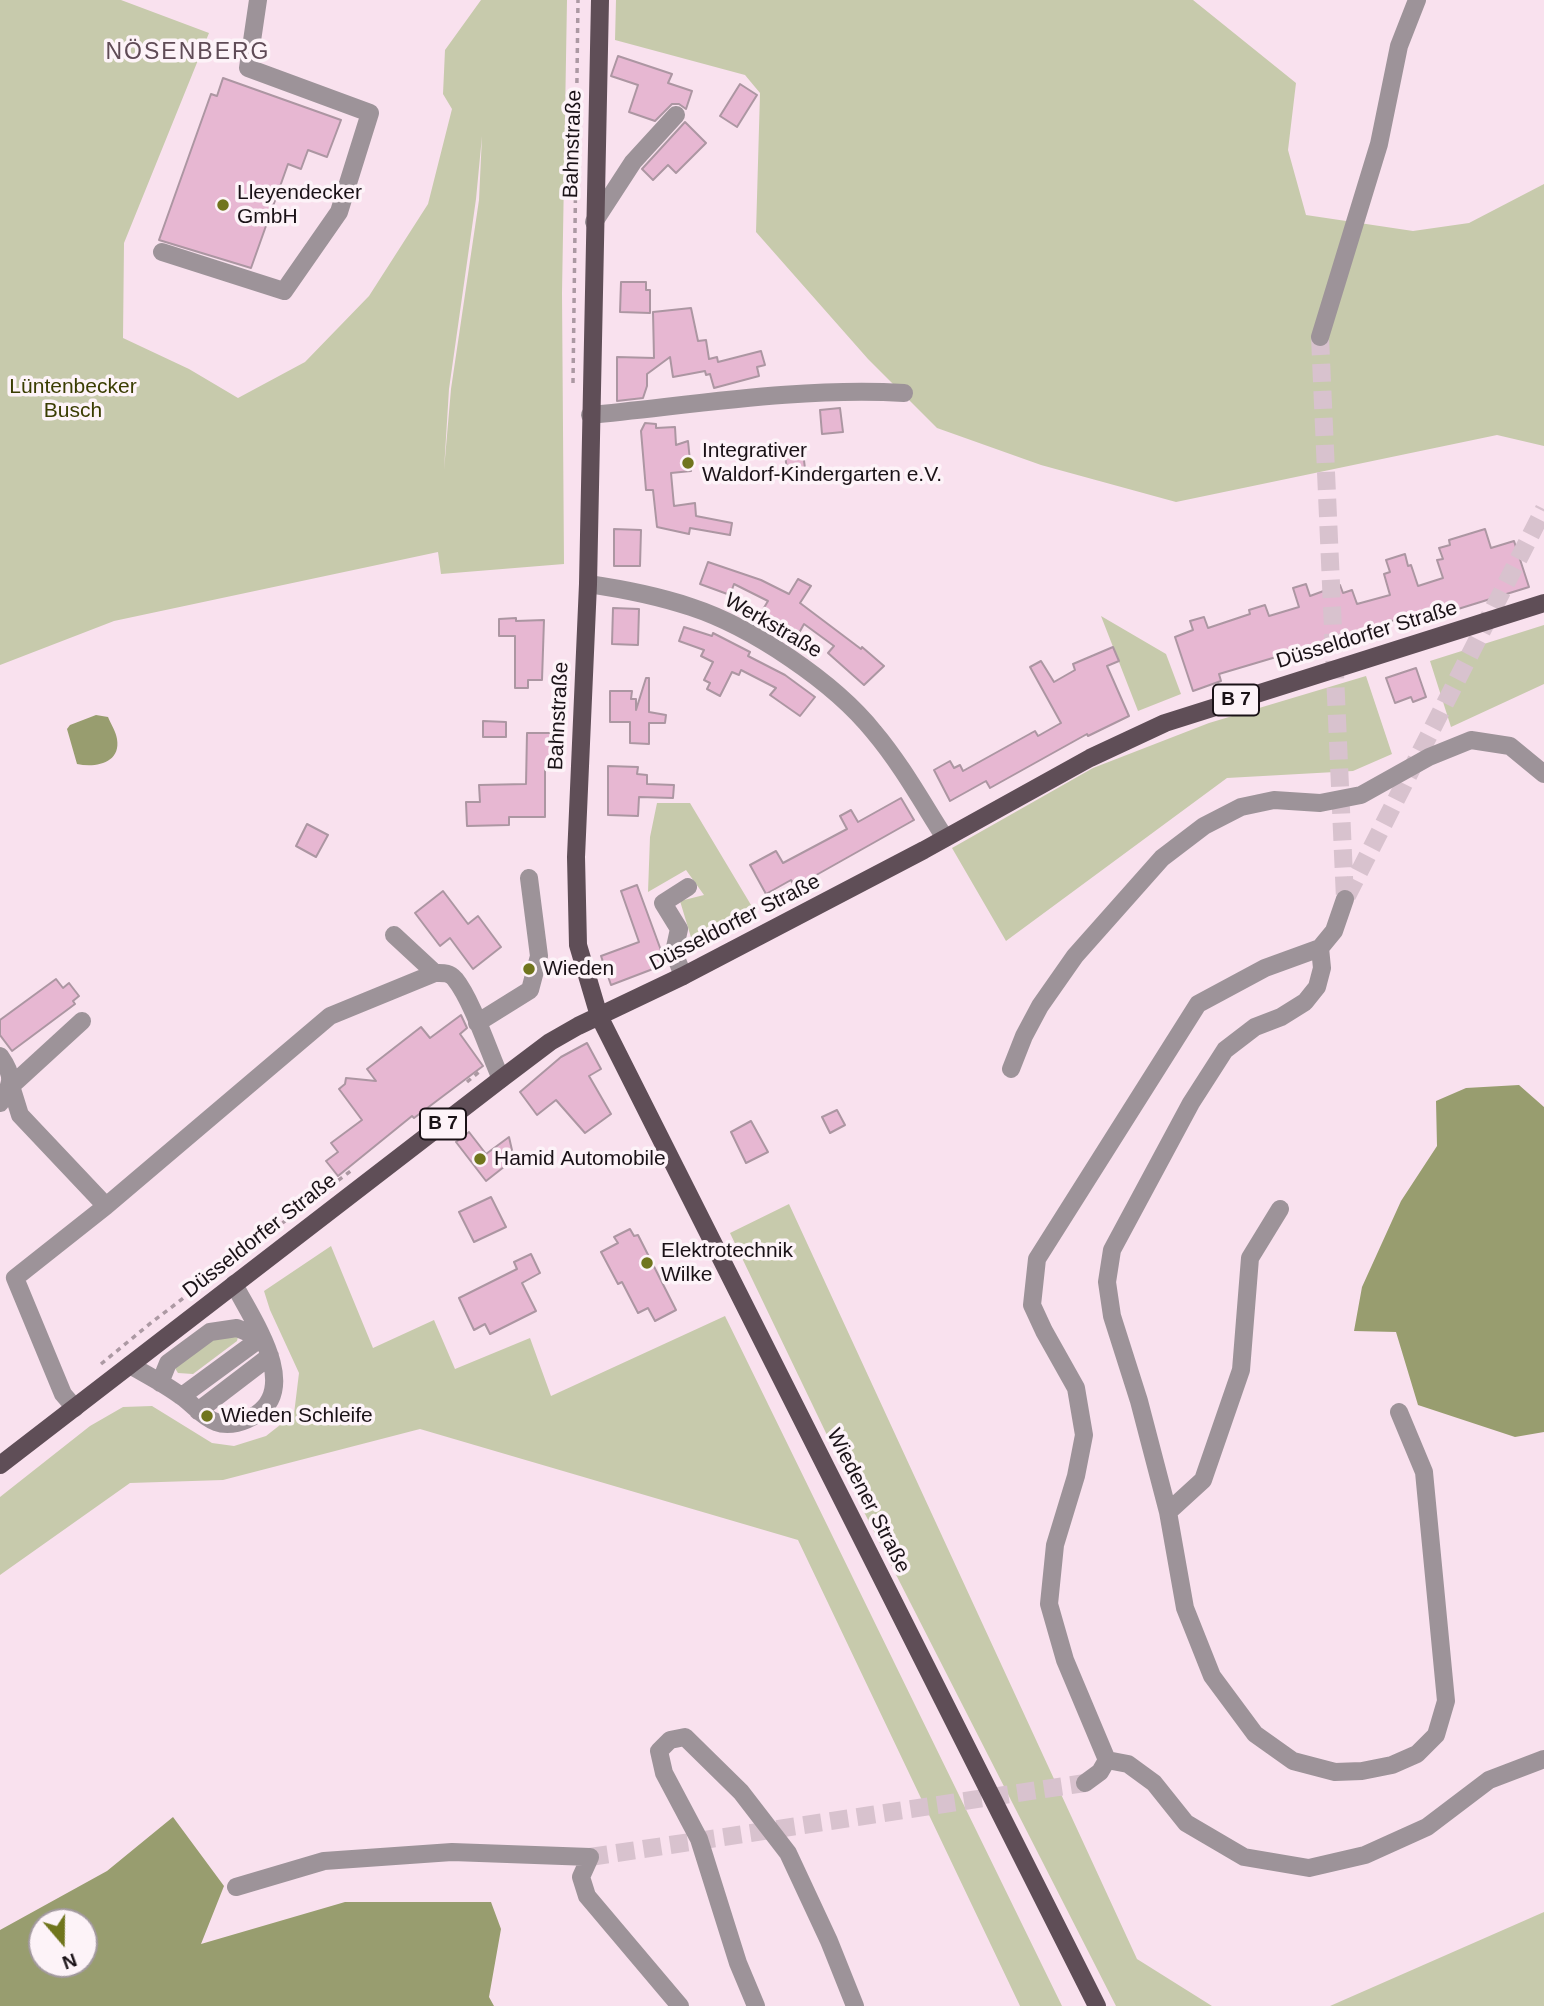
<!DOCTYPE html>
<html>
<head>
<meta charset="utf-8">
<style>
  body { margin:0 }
  #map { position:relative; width:1544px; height:2006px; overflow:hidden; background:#f9e1ee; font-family:Helvetica,sans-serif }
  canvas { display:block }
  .north { position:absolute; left:28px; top:1908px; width:70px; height:70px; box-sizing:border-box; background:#fdf3f8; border:2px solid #a2999e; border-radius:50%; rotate:160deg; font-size:19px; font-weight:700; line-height:28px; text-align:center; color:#1a1217 }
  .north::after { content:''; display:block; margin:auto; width:24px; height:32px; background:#70751d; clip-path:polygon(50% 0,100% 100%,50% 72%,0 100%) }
</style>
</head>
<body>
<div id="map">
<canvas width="1544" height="2006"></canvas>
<div class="north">N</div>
</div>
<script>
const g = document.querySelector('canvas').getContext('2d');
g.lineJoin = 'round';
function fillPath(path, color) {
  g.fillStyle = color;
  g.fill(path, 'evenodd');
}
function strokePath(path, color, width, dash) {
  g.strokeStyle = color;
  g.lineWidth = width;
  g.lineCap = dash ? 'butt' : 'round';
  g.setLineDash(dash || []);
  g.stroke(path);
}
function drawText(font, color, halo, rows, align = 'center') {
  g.font = font + ' Helvetica,sans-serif';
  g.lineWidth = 7;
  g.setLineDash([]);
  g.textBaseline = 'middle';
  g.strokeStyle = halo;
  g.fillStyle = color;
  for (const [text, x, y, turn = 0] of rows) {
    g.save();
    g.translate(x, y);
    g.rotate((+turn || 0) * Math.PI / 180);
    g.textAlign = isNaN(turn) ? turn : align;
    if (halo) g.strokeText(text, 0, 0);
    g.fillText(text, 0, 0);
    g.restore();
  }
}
const green = new Path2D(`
  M 0,0 L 121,0 L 209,33 L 124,243 L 123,338 L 189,369 L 238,398 L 305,362 L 369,296 L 428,204 L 452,109 L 443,94 L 445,50 L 481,0 L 567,0 L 562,293 L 564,564 L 441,574 L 438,552 L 114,621 L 0,665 ZM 482,136 L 479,200 L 451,389 L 444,470 L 449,389 L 476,199 Z
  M 616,0 L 1193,0 L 1296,83 L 1288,150 L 1306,215 L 1413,231 L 1469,223 L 1544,184 L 1544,446 L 1497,435 L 1176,502 L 1041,465 L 937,428 L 868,359 L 756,232 L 760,93 L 745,75 L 615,40 Z
  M 1101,616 L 1166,654 L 1181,694 L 1138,711 Z
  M 1544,625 L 1544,684 L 1451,727 L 1430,661 Z
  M 1366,676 L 1392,754 L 1353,771 L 1227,778 L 1006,941 L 952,848 L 1093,768 L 1209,723 Z
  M 657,803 L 690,803 L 757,915 L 725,923 L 693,944 L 680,901 L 704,895 L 686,870 L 648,892 L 650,837 Z
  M 789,1204 L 1137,1959 L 1212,2006 L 1116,2006 L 862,1508 L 730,1233 Z
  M 331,1246 L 373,1348 L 434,1320 L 455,1369 L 530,1338 L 551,1396 L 725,1316 L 1062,2006 L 1020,2006 L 798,1540 L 420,1429 L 223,1480 L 130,1483 L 0,1575 L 0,1497 L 90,1426 L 123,1407 L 152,1406 L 212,1443 L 234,1446 L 266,1436 L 294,1414 L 299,1373 L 270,1310 L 264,1291 Z
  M 238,1337 L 237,1341 L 193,1374 L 178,1373 L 173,1365 L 216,1338 Z
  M 1544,1912 L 1544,2006 L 1330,2006 Z`);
const water = new Path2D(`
  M 96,715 L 108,717 C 111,724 116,732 117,739 C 121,763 96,768 77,764 L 67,729 L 70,725 Z
  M 1519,1085 L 1544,1107 L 1544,1432 L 1515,1437 L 1418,1405 L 1396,1332 L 1354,1331 L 1362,1287 L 1401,1201 L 1437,1146 L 1436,1101 L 1466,1088 Z
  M 173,1817 L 224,1886 L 201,1944 L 345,1902 L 491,1902 L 501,1929 L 489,1997 L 494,2006 L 0,2006 L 0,1930 L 107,1871 ZM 42,1922 L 84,1922 L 84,1964 L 42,1964 Z`);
const building = new Path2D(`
  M 618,56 L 672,74 L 668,83 L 692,91 L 686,109 L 679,104 L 672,104 L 655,121 L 629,112 L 638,85 L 611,76 Z
  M 223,78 L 341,120 L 327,157 L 308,150 L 301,169 L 288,164 L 251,268 L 159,240 L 211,94 L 217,96 Z
  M 740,84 L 757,95 L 737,127 L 720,116 Z
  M 685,122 L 706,143 L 676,173 L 668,165 L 653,180 L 642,169 Z
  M 621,282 L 646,282 L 646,290 L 650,290 L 650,313 L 620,312 Z
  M 691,308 L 698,341 L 706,340 L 709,359 L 717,357 L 718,362 L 761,351 L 765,365 L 757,367 L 759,376 L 714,388 L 710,374 L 706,375 L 705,371 L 673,377 L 670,357 L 647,374 L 647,386 L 643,398 L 617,401 L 617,357 L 654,358 L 653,312 Z
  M 840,408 L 843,432 L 822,434 L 820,410 Z
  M 645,423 L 656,424 L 656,428 L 675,427 L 676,445 L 688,441 L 691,471 L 671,473 L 674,506 L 695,503 L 696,516 L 732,523 L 730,535 L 690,528 L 689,534 L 657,527 L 653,490 L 646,490 L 641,431 Z
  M 803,452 L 806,477 L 788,479 L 785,454 Z
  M 614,529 L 641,530 L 640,566 L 614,566 Z
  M 1485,529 L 1491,548 L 1514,541 L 1529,587 L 1458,609 L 1453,610 L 1451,604 L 1371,627 L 1374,634 L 1370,636 L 1300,658 L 1295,658 L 1293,652 L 1219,674 L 1221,681 L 1193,691 L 1175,637 L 1193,630 L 1190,621 L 1204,617 L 1208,628 L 1250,614 L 1249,610 L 1265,605 L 1269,616 L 1299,607 L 1293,588 L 1306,584 L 1310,596 L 1340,585 L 1343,593 L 1352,590 L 1357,604 L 1390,595 L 1384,574 L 1390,572 L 1386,560 L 1405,554 L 1408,566 L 1411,565 L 1418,586 L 1443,578 L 1437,560 L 1443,559 L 1439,548 L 1450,545 L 1449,540 Z
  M 708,562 L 761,580 L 789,594 L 798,579 L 811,586 L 800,603 L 861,649 L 862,647 L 884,666 L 864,685 L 828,653 L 834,646 L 804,624 L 799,633 L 762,611 L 768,601 L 734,584 L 730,595 L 700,584 Z
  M 613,608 L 639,609 L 638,645 L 612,644 Z
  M 516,618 L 516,621 L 544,620 L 542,680 L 528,680 L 528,688 L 515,688 L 515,636 L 499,636 L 499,619 Z
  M 684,627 L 712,636 L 713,633 L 750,652 L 748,656 L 785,675 L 815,697 L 800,716 L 770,695 L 776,688 L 741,670 L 739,675 L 732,672 L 720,696 L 707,689 L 710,683 L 704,680 L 713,662 L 701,656 L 704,650 L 679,641 Z
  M 1113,647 L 1119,661 L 1107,666 L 1129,716 L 1088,736 L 1087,734 L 990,788 L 986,781 L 950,801 L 934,770 L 950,761 L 954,768 L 960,765 L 963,771 L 1035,731 L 1038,736 L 1061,723 L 1030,667 L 1041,661 L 1054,682 L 1075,670 L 1073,664 Z
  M 1416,668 L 1426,697 L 1413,702 L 1411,697 L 1395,703 L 1386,678 Z
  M 646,678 L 649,678 L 649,712 L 666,715 L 665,723 L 649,723 L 649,744 L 630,743 L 630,722 L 610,722 L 610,691 L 632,691 L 631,699 L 636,699 L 636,710 Z
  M 483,721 L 506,722 L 506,737 L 483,737 Z
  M 527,733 L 555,733 L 554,764 L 545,764 L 545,817 L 509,817 L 509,825 L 467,826 L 466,802 L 480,802 L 479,785 L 526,784 Z
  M 608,766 L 638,767 L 637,774 L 647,775 L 647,784 L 674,785 L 673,798 L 639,797 L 638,816 L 608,815 Z
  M 901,798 L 914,820 L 795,887 L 791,880 L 766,894 L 750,865 L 776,851 L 783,863 L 847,829 L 840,816 L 851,810 L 858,822 Z
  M 307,824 L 328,835 L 316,857 L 296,846 Z
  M 637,885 L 666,964 L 611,985 L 601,956 L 639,942 L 621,891 Z
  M 443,891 L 468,924 L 478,916 L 501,947 L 473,969 L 450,938 L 440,946 L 415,913 Z
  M 56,979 L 63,988 L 69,983 L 79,996 L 73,1001 L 75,1004 L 12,1051 L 0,1035 L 0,1020 Z
  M 461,1015 L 467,1028 L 460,1034 L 483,1066 L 414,1118 L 412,1116 L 338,1176 L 326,1161 L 338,1152 L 331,1143 L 362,1120 L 339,1089 L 345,1084 L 346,1078 L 376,1081 L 367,1069 L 421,1027 L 430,1038 Z
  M 587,1043 L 601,1069 L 589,1076 L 611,1114 L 585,1133 L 556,1100 L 537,1115 L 520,1092 L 561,1057 Z
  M 837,1110 L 845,1125 L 830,1133 L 822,1117 Z
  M 751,1121 L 768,1152 L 746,1163 L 731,1132 Z
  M 469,1132 L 486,1154 L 509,1137 L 514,1159 L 486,1181 L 456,1142 Z
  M 491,1197 L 506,1227 L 474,1242 L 459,1212 Z
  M 630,1229 L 634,1236 L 638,1235 L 676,1310 L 655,1321 L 648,1308 L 638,1313 L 622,1282 L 618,1284 L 601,1252 L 618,1243 L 614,1237 Z
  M 531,1254 L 540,1273 L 522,1283 L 536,1311 L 490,1334 L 485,1324 L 474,1330 L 459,1298 L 517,1269 L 514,1262 Z`);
const minorTunnel = new Path2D(`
  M 1320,337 L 1345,899
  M 1347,896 L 1544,509
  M 590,1857 L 1085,1783`);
const path = new Path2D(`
  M 573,383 L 578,0
  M 467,1082 L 480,1071
  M 101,1364 L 152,1322 L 352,1170`);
const minor = new Path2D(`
  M 594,222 L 633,162 L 676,115
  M 162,252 L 284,291 L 339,212 L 370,113 L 248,68 L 258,0
  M 1320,337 L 1379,144 L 1399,46 L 1417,0
  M 590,415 C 693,405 801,387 904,393
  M 588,584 C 623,589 658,596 691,607 C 752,627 834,682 874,732 C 901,764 922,802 945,838
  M 1345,899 L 1334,931 L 1320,948 L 1265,968 L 1198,1004 L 1037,1259 L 1032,1305 L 1044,1331 L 1076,1388 L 1084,1435 L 1076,1476 L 1055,1545 L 1049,1604 L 1065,1660 L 1107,1760 L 1128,1764 L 1154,1783 L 1186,1823 L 1244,1857 L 1309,1868 L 1365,1855 L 1427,1827 L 1489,1780 L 1544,1759
  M 394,935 L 435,973
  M 1320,948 L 1322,968 L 1317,987 L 1305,1002 L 1281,1017 L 1255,1027 L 1225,1050 L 1191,1103 L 1112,1250 L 1107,1282 L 1112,1316 L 1139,1401 L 1168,1512 L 1185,1608 L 1212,1676 L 1255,1734 L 1293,1761 L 1335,1772 L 1362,1771 L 1392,1765 L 1417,1754 L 1436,1735 L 1446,1701 L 1424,1472 L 1399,1412
  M 683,976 L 674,952 L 679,929 L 663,903 L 688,887
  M 82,1021 L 11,1086 L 20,1115 L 106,1206
  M 477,1023 L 530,990 L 539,956 L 529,878
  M 0,1056 C 14,1076 13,1083 0,1103
  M 1011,1069 L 1024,1036 L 1040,1006 L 1075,956 L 1162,858 L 1204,826 L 1241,807 L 1274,800 L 1320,803 L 1361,795 L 1429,757 L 1471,740 L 1510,746 L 1544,774
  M 130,1365 C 147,1375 165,1384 181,1396 C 193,1404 202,1417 216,1422 C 229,1427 245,1422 257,1414 C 300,1385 251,1318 234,1284
  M 160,1383 L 168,1363 L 210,1332 L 237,1328 L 261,1338
  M 182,1396 L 261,1338
  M 75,1408 L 63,1394 L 15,1278 L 106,1206 L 330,1016 L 435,973 C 443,973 449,972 455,979 C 472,1000 489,1052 501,1079
  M 198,1411 L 270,1356
  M 1168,1512 L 1203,1480 L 1241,1370 L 1250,1258 L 1280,1209
  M 1085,1783 L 1100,1772 L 1107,1760
  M 236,1887 L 324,1861 L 452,1852 L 590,1857 L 581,1877 L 587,1896 L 680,2006
  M 756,2006 L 738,1963 L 699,1839 L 664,1773 L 659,1751 L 670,1740 L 685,1737 L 741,1792 L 788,1853 L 829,1941 L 855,2006`);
const major = new Path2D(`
  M 600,0 L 588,584 L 576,857 L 578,945 L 599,1016 L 1097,2006
  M 0,1465 L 501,1079 L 550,1042 L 578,1026 L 683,976 L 924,850 L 1090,758 L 1165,723 L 1544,603`);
const markers = [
  [223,205,7,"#70751d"],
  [688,463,7,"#70751d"],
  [529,969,7,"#70751d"],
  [480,1159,7,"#70751d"],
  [647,1263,7,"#70751d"],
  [207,1416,7,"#70751d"]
];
const shields = [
  [1236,700,46],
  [443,1124,46]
];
const shieldNames = [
  ["B 7",1236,700],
  ["B 7",443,1124]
];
const streetNames = [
  ["Bahnstraße",573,144,-88],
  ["Werkstraße",773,626,30],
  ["Düsseldorfer Straße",1367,635,-17],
  ["Bahnstraße",559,716,-87],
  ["Düsseldorfer Straße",735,923,-27],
  ["Düsseldorfer Straße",260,1236,-38],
  ["Wiedener Straße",868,1501,63]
];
const poiNames = [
  ["Lleyendecker",237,193],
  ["GmbH",237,217],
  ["Integrativer",702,451],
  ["Waldorf-Kindergarten e.V.",702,475],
  ["Wieden",543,969],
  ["Hamid Automobile",494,1159],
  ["Elektrotechnik",661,1251],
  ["Wilke",661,1275],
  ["Wieden Schleife",221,1416]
];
const parkNames = [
  ["Lüntenbecker",73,387],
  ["Busch",73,411]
];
const neighbourhoodNames = [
  ["NÖSENBERG",188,53]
];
fillPath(green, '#c7caac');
fillPath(water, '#989d6f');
fillPath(building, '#e7b7d2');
strokePath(building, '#ac96a2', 2);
strokePath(minorTunnel, '#d8c2ce', 18, [18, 9]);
strokePath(path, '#ac99a3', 3.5, [5, 5]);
strokePath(minor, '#9d9399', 18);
strokePath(major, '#5f4e57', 18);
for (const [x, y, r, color] of markers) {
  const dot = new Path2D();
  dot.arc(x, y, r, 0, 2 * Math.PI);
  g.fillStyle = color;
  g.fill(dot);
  strokePath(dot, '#fdf3f8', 2.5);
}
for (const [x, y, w] of shields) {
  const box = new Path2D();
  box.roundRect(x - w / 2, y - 15.5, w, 31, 5);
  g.fillStyle = '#fdf3f8';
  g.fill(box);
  strokePath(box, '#1a1217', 2);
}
drawText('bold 19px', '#1a1217', null, shieldNames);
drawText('21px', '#1a1217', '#fdf3f8', streetNames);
drawText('21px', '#1a1217', '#fdf3f8', poiNames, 'left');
drawText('21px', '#3a3d02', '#fdf3f8', parkNames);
g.letterSpacing = '2px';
drawText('23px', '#5f4b56', '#fdf3f8', neighbourhoodNames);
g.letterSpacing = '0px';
</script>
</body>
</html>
